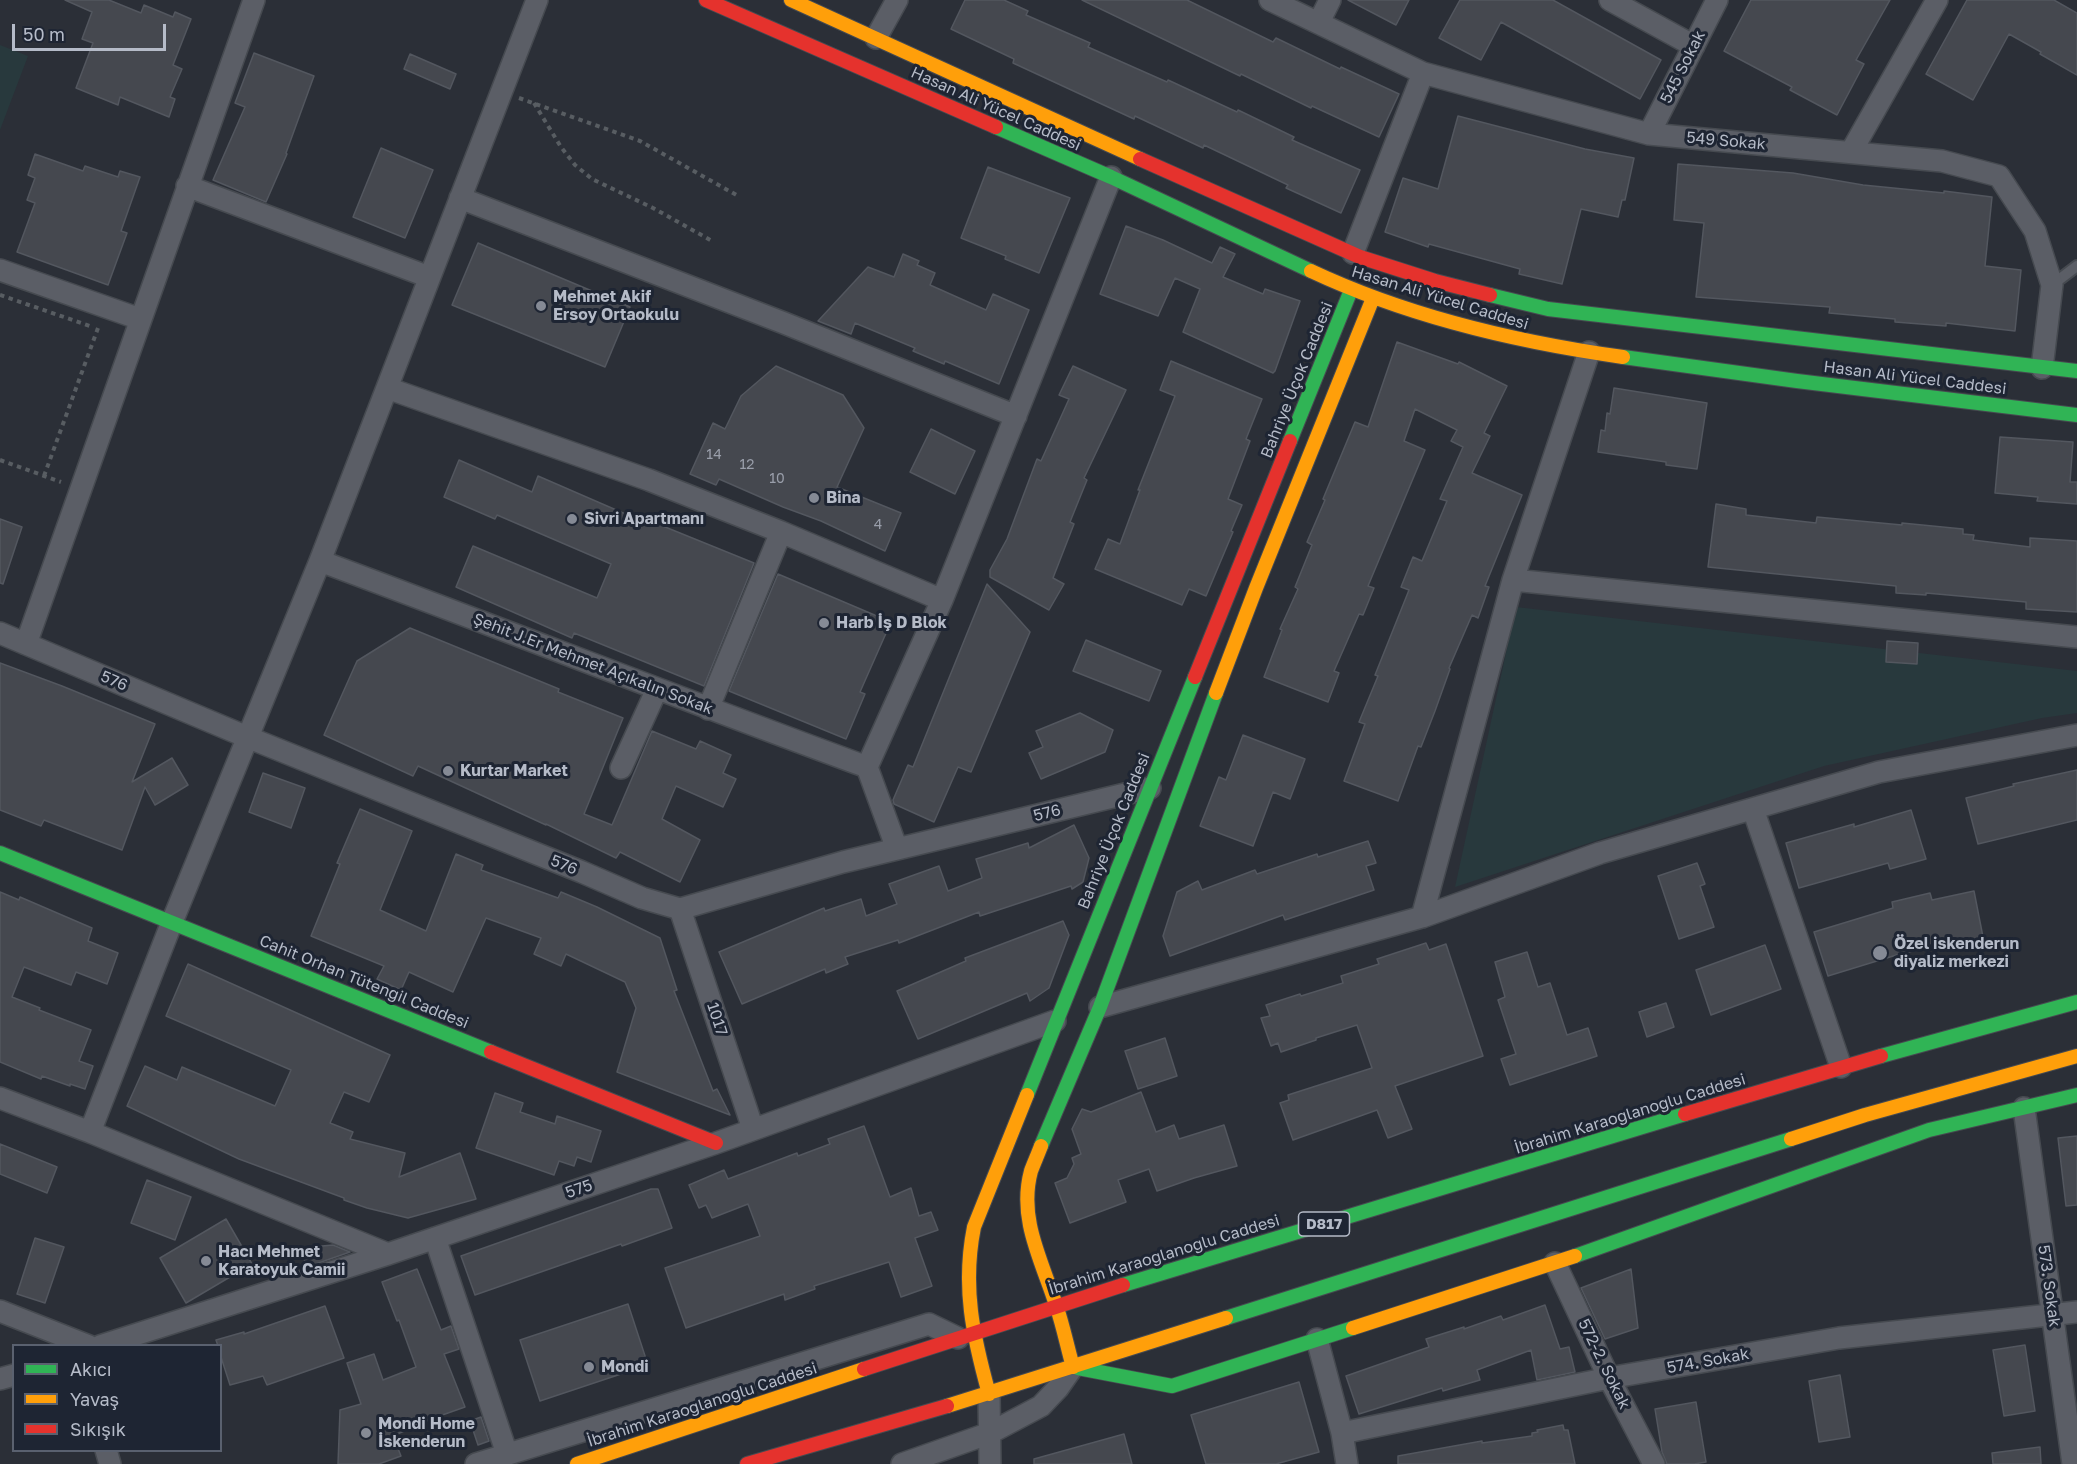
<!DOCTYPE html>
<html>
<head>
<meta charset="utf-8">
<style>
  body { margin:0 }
  #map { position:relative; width:2077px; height:1464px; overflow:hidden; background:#2b2f37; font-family:"Golos Text",sans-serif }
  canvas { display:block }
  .legend { position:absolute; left:12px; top:1344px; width:210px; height:108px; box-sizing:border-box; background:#1e2533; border:2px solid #5a616f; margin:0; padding:8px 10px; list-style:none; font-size:18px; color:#b5bbc8 }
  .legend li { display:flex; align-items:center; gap:12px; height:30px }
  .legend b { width:30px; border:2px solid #5a616f }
  .scale { position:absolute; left:12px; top:24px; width:154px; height:27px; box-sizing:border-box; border:3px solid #b5bbc8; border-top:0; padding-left:8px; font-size:18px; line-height:21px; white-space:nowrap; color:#b5bbc8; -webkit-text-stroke:4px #1e2533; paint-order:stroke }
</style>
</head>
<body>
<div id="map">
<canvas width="2077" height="1464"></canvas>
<ul class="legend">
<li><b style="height:8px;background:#30b455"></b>Akıcı</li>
<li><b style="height:8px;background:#ff9f0a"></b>Yavaş</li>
<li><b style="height:8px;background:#e5322d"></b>Sıkışık</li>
</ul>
<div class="scale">50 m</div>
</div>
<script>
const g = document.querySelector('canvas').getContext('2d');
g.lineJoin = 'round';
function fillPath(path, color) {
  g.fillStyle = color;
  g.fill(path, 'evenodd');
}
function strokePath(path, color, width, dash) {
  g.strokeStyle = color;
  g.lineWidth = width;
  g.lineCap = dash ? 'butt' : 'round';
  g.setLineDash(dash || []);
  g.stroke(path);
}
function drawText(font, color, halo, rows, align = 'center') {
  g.font = font + ' "Golos Text",sans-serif';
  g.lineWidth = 6;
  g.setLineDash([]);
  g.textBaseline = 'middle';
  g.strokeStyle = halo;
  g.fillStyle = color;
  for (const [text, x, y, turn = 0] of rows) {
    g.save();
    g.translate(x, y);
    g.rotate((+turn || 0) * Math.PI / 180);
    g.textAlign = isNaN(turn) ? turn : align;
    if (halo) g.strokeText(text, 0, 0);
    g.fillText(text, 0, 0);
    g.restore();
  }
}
const green = new Path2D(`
  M 0,45 L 28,56 L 0,130 Z
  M 1516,607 L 2077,671 L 2077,713 L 2042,718 L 1824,766 L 1455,887 Z`);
const building = new Path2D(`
  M 65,0 L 109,0 L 141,13 L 144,5 L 173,17 L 175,12 L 191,19 L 173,65 L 182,69 L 170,97 L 175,99 L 169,117 L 120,97 L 118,105 L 76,88 L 93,43 L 82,39 L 92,12 Z
  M 965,0 L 1004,0 L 1028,11 L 1026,15 L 1090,43 L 1088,47 L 1167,82 L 1168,80 L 1237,112 L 1238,110 L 1294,137 L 1292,140 L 1360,170 L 1341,213 L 1286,188 L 1288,185 L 1204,145 L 1203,148 L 1135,116 L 1134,119 L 1013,63 L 1014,59 L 951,29 Z
  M 1082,0 L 1187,0 L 1273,42 L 1276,38 L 1340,69 L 1341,67 L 1399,94 L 1379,137 L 1312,106 L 1311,108 L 1241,74 L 1240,76 Z
  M 1348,0 L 1409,0 L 1396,25 Z
  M 1460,0 L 1553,0 L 1661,60 L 1640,99 L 1501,22 L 1481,60 L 1439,38 Z
  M 1751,0 L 1890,0 L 1856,60 L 1864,64 L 1837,115 L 1790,90 L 1792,87 L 1724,51 Z
  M 1967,0 L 2054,0 L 2077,13 L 2077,75 L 2040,54 L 2041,52 L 2009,34 L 1973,100 L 1926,74 Z
  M 254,53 L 314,76 L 286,153 L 287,154 L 266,202 L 213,180 L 245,107 L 235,103 Z
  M 410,54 L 456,74 L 450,89 L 404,69 Z
  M 1458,116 L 1585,149 L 1634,158 L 1625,200 L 1622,200 L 1618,217 L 1581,209 L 1562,284 L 1519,274 L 1520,269 L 1429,244 L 1428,247 L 1385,232 L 1403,178 L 1438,189 Z
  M 381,148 L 433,170 L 405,238 L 353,217 Z
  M 35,154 L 83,171 L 85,166 L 118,177 L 120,171 L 140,177 L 121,231 L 127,233 L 108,285 L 17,252 L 35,203 L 27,200 L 35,178 L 28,175 Z
  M 1678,164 L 1793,173 L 1863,185 L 1944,193 L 1944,191 L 1992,197 L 1985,266 L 2021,270 L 2015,331 L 1946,323 L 1946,326 L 1895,322 L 1895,319 L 1829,313 L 1830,307 L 1696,297 L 1704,223 L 1674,220 Z
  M 988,167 L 1070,198 L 1039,273 L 1005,259 L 1006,256 L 961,238 Z
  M 1126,226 L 1163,240 L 1212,263 L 1220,247 L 1235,254 L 1223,277 L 1263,294 L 1265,289 L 1300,301 L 1275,371 L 1273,373 L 1183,332 L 1200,289 L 1175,278 L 1158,316 L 1100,294 Z
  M 478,243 L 630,307 L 605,367 L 452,305 Z
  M 903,254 L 919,261 L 917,265 L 935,273 L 930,285 L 986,310 L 993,294 L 1029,310 L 999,384 L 945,361 L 944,364 L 913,351 L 915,348 L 855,323 L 851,334 L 818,321 L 868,267 L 894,277 Z
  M 1397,342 L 1458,364 L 1459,362 L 1507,386 L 1484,433 L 1490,436 L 1472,473 L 1522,495 L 1485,586 L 1489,587 L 1478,618 L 1472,615 L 1449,668 L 1450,669 L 1435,711 L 1421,747 L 1418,746 L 1398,801 L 1344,781 L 1365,724 L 1359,722 L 1378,676 L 1375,675 L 1409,590 L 1401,587 L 1413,557 L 1422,561 L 1447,501 L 1440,499 L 1463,447 L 1451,441 L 1457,430 L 1415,409 L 1404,441 L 1425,450 L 1368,586 L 1374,588 L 1363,615 L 1359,614 L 1334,671 L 1339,673 L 1328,702 L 1264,677 L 1282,630 L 1280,629 L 1298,589 L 1295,587 L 1312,545 L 1307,542 L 1325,500 L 1323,499 L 1355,422 L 1368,427 Z
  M 1171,361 L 1262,399 L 1246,439 L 1250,441 L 1228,499 L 1242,505 L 1231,531 L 1233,532 L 1206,596 L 1189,589 L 1182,605 L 1095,569 L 1108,539 L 1120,544 L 1140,490 L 1138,490 L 1175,396 L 1160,390 Z
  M 776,366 L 843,395 L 864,428 L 837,487 L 901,513 L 885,551 L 821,521 L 783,507 L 719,479 L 716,485 L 690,474 L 713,423 L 725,429 L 741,396 Z
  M 1073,366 L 1126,390 L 1084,478 L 1087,480 L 1070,522 L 1074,524 L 1053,578 L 1064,584 L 1049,610 L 990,577 L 990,570 L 1007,539 L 1037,459 L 1041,461 L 1069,399 L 1059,395 Z
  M 1614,388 L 1707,403 L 1697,469 L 1666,465 L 1666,462 L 1598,452 L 1601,430 L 1605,431 L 1607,413 L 1610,414 Z
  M 931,429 L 975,451 L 955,494 L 910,472 Z
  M 2000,437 L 2073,442 L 2070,482 L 2077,482 L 2077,504 L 2037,501 L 2038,497 L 1995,493 Z
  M 459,460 L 532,492 L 538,476 L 637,519 L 638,516 L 754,563 L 704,686 L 574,633 L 572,638 L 456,587 L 473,546 L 597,598 L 611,564 L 497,515 L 495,519 L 444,497 Z
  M 1716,504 L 1746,509 L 1746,515 L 1816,523 L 1817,517 L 1902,525 L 1902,523 L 1963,529 L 1963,534 L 1974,535 L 1973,540 L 2030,547 L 2030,538 L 2077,541 L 2077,612 L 2026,609 L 2026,602 L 1926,593 L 1926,595 L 1896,593 L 1896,586 L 1708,567 Z
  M 0,519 L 22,527 L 3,584 L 0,583 Z
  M 778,574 L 891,622 L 860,692 L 865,694 L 846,739 L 729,691 Z
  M 987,584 L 1030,632 L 971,772 L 958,767 L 934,822 L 894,804 L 893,800 L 908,765 L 913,767 Z
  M 410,628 L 559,689 L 558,692 L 623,718 L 584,814 L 612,825 L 652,731 L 696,749 L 700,741 L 731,755 L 723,773 L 736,779 L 723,807 L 676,786 L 662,819 L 700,840 L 680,882 L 620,852 L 616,858 L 546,824 L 546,825 L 418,766 L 413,776 L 324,735 L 357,661 Z
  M 1086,640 L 1161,671 L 1149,701 L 1073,671 Z
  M 1887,641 L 1918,643 L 1917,664 L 1886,662 Z
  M 0,663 L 62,686 L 155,724 L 132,782 L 172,758 L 188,785 L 155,805 L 145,787 L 122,850 L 44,820 L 41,826 L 0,810 Z
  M 1080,713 L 1113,730 L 1105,752 L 1041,779 L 1029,753 L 1043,747 L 1036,731 Z
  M 1243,735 L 1305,759 L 1290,799 L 1273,792 L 1253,846 L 1200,826 L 1219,777 L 1226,780 Z
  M 2077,770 L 2077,820 L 1978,844 L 1966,798 L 2014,786 L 2013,784 Z
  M 263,773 L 305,788 L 291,828 L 249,812 Z
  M 360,809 L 412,831 L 380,910 L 426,931 L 456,854 L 483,865 L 481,870 L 558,898 L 561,892 L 597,907 L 660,938 L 677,990 L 674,991 L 713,1091 L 717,1089 L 730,1115 L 617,1072 L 636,1008 L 625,982 L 566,954 L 561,966 L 534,954 L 541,938 L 486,918 L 453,992 L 409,972 L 401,990 L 377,979 L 384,966 L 311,936 L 340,864 L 337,863 Z
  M 1911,810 L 1926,859 L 1890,869 L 1888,863 L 1799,888 L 1786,843 L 1854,824 L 1854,827 Z
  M 1074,825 L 1089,858 L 1083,882 L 1072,889 L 1071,886 L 980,916 L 979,912 L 899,943 L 898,940 L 845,957 L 848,964 L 826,973 L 825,969 L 742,1004 L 719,952 L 824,908 L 825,911 L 861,899 L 866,916 L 897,904 L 889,884 L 939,866 L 948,891 L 982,878 L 976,859 L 1028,843 L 1029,848 Z
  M 1368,841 L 1376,863 L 1366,866 L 1374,890 L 1285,920 L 1283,915 L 1170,956 L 1163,936 L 1177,892 L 1198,881 L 1202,890 L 1255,870 L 1257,874 L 1317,854 L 1318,857 Z
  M 1697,863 L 1705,884 L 1700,886 L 1714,927 L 1679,939 L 1658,876 Z
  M 1974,891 L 1983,937 L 1903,953 L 1828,976 L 1814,932 L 1893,908 L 1892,902 L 1930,893 L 1932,900 Z
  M 0,892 L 19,900 L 20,897 L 92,928 L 88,941 L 118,953 L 107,984 L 76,972 L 71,985 L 24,967 L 12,997 L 40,1008 L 39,1010 L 91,1030 L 79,1061 L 93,1066 L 85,1089 L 70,1084 L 70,1086 L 42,1076 L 41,1079 L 0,1062 Z
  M 1063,921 L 1069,935 L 1049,988 L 1030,1001 L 1027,993 L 918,1039 L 897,991 L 966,961 L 965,958 Z
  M 1426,943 L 1429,950 L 1446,944 L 1483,1056 L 1395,1086 L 1412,1129 L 1388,1138 L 1377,1110 L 1293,1140 L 1280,1103 L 1289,1100 L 1288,1095 L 1372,1068 L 1357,1025 L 1316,1038 L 1316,1040 L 1281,1052 L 1278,1043 L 1271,1046 L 1261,1018 L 1270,1016 L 1266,1005 L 1300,994 L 1301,996 L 1343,983 L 1341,976 L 1379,964 L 1377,959 Z
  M 1765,945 L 1781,989 L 1711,1015 L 1696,970 Z
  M 1527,952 L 1538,987 L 1550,983 L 1567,1035 L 1588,1028 L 1597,1056 L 1510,1085 L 1501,1059 L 1516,1054 L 1498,1000 L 1505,997 L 1495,962 Z
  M 188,964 L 390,1055 L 369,1102 L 344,1092 L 330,1123 L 353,1132 L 350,1139 L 405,1153 L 399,1177 L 460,1153 L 476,1199 L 408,1218 L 367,1208 L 344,1200 L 344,1198 L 239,1159 L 127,1106 L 145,1066 L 177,1080 L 182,1067 L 275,1106 L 291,1070 L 166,1016 Z
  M 1666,1003 L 1674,1027 L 1647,1037 L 1639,1012 Z
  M 1165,1038 L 1177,1076 L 1138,1089 L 1125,1051 Z
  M 1141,1092 L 1156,1132 L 1174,1125 L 1179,1139 L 1224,1125 L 1237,1166 L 1194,1178 L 1157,1191 L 1149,1169 L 1118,1180 L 1126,1202 L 1070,1223 L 1055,1183 L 1067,1178 L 1074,1164 L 1072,1158 L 1081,1154 L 1072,1129 L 1082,1109 L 1091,1112 Z
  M 495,1093 L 523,1103 L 520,1112 L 555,1124 L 557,1116 L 601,1131 L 591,1162 L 577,1157 L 574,1166 L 559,1161 L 554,1175 L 476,1148 Z
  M 864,1126 L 890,1197 L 911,1188 L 919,1216 L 931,1212 L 938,1230 L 915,1238 L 932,1286 L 901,1297 L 889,1262 L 814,1286 L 815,1289 L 785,1300 L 784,1294 L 686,1328 L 665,1268 L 760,1236 L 748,1204 L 712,1218 L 706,1205 L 699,1208 L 689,1185 L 724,1170 L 728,1179 L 797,1153 L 798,1156 L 830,1144 L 828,1139 Z
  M 2077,1136 L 2077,1205 L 2066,1206 L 2058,1138 Z
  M 0,1144 L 57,1167 L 47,1193 L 0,1174 Z
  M 147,1180 L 191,1197 L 175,1240 L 131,1223 Z
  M 651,1189 L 658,1189 L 672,1228 L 622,1246 L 621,1244 L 475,1295 L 461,1256 Z
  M 226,1219 L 252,1264 L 186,1303 L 160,1258 Z
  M 35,1238 L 64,1247 L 45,1303 L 17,1294 Z
  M 333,1245 L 350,1252 L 307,1267 L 300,1248 Z
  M 417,1269 L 441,1330 L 451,1326 L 459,1349 L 444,1354 L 465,1407 L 431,1419 L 393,1436 L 401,1456 L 379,1464 L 338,1464 L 340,1410 L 361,1404 L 347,1363 L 374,1354 L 383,1380 L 416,1367 L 399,1320 L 397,1321 L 382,1282 Z
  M 1631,1269 L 1638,1328 L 1605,1339 L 1581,1288 Z
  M 628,1304 L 648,1365 L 540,1401 L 520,1340 Z
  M 1545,1305 L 1560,1349 L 1569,1347 L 1575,1372 L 1537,1380 L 1531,1350 L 1477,1370 L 1480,1380 L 1443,1391 L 1442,1388 L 1359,1414 L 1346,1376 L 1429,1347 L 1426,1339 L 1464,1327 L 1464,1329 L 1501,1316 L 1503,1320 Z
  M 325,1306 L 344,1358 L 267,1385 L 263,1376 L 230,1385 L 220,1354 L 220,1346 L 218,1346 L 216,1340 L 244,1332 L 244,1334 Z
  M 2025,1345 L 2035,1411 L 2004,1416 L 1993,1350 Z
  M 1840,1375 L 1850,1437 L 1819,1442 L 1809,1381 Z
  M 1299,1382 L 1319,1452 L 1276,1464 L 1206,1464 L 1191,1415 Z
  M 1696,1402 L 1706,1462 L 1694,1464 L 1667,1464 L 1662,1452 L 1655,1409 Z
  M 481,1417 L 489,1441 L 478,1445 L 470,1421 Z
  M 1563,1425 L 1564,1430 L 1568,1430 L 1575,1464 L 1398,1464 L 1398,1456 L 1482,1441 L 1482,1443 L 1532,1436 L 1532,1433 L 1538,1432 L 1537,1430 Z
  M 1124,1434 L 1132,1464 L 1034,1464 L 1034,1459 Z
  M 2040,1447 L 2041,1464 L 1993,1464 L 1992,1453 Z`);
const path = new Path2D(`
  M 519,98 L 640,141 L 740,197
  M 534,103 L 561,147 L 575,165 L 592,179 L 653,208 L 714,242
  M 0,295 L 90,326
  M 0,460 L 61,482
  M 44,476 L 98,328`);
const lane = new Path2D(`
  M 2052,285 L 2077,266`);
const street = new Path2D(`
  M 1270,0 L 1423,73 L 1649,134 L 1942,161 L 1999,176 L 2035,231 L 2052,285 L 2042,368
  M 1610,0 L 1694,46
  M 1319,22 L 1330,0
  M 876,38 L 897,0
  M 1649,134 L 1717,0
  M 1851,152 L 1937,0
  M 187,186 L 429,277
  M 460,198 L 784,323 L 1016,416
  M 1353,253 L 1423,73
  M 0,270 L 140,319
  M 387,388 L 649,480 L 781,532 L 942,600
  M 320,561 C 503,629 684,700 867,767
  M 1513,580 L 2077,637
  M 0,633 L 247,737 L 582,872 L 642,898 L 680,909 L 843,862 L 1150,788
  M 26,644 L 254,0
  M 708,709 L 781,532
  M 621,768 L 657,689
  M 1753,809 L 1841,1067
  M 897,849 L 867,767 L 942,600 L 1111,177
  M 680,909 L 753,1129
  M 1422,917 L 1513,580 L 1589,352
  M 1100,1007 L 1422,917 L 1600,853 L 1879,772 L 2077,735
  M 0,1098 L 90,1132 L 388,1254
  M 2024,1108 L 2073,1464
  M 90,1132 L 172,922 L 320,561 L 537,0
  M 435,1238 L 507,1454
  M 1555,1263 L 1609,1378 L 1654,1464
  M 0,1311 L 89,1346
  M 1317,1339 L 1342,1433 L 1347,1464
  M 100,1346 L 388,1254 L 716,1143 L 1055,1021
  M 0,1379 L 14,1375
  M 989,1394 L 990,1464
  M 1342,1433 L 1609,1378 L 1839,1338 L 2077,1312
  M 106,1450 L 110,1464
  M 476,1464 L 929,1324 L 958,1338
  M 902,1464 L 990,1433 L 1041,1406 L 1058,1388 L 1072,1368`);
const fast = new Path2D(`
  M 996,127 L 1111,177 L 1311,271
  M 1490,295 L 1548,309 L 2077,371
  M 1623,357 L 1797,381 L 2077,415
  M 1290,441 L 1351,290
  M 0,853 L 491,1052
  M 1881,1056 L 2077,1002
  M 1027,1095 L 1195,677
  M 1041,1146 L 1100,1007 L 1216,693
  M 1575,1256 L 1929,1130 L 2077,1095
  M 1123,1285 L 1685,1114
  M 1226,1318 L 1791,1139
  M 1078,1368 L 1172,1386 L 1353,1328`);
const slow = new Path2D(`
  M 791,0 L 1140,159
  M 1311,271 C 1409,317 1516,342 1623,357
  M 1216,693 L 1256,588 L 1373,298
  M 1791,1139 L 1865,1115 L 2077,1056
  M 1041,1146 C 1038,1154 1034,1163 1031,1171 C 1018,1219 1042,1261 1056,1305 C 1063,1325 1067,1346 1073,1367
  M 1353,1328 L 1575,1256
  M 989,1394 C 973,1336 962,1287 974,1227 L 1027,1095
  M 947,1406 L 1226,1318
  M 577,1464 L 864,1369`);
const jam = new Path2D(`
  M 706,0 L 996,127
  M 1140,159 L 1360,257 L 1435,281 L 1490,295
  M 1195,677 L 1290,441
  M 491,1052 L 716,1143
  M 1685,1114 L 1881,1056
  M 864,1369 L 1123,1285
  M 747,1464 L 947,1406`);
const markers = [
  [541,306,6,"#858a95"],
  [814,498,6,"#858a95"],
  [572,519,6,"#858a95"],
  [824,623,6,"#858a95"],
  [448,771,6,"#858a95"],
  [1880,953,8,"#858a95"],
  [206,1261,6,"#858a95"],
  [589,1367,6,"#858a95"],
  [366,1433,6,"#858a95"]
];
const numberNames = [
  ["14",714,455],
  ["12",747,465],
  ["10",777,479],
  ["4",878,525]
];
const shields = [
  [1324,1224,51]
];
const shieldNames = [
  ["D817",1324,1224]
];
const streetNames = [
  ["545 Sokak",1683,67,-63],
  ["Hasan Ali Yücel Caddesi",996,109,24],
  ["549 Sokak",1726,141,5],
  ["Hasan Ali Yücel Caddesi",1440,298,17],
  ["Hasan Ali Yücel Caddesi",1915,378,7],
  ["Bahriye Üçok Caddesi",1297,380,-68],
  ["Şehit J.Er Mehmet Açıkalın Sokak",593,664,21],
  ["576",114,681,23],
  ["576",1047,813,-14],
  ["Bahriye Üçok Caddesi",1114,831,-68],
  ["576",564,865,22],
  ["Cahit Orhan Tütengil Caddesi",364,982,22],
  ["1017",717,1019,72],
  ["İbrahim Karaoğlanoğlu Caddesi",1630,1114,-17],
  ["575",579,1189,-19],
  ["İbrahim Karaoğlanoğlu Caddesi",1164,1255,-17],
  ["573. Sokak",2049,1286,82],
  ["574. Sokak",1708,1361,-10],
  ["572-2. Sokak",1604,1364,64],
  ["İbrahim Karaoğlanoğlu Caddesi",702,1405,-18]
];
const poiNames = [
  ["Mehmet Akif",553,297],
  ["Ersoy Ortaokulu",553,315],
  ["Bina",826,498],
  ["Sivri Apartmanı",584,519],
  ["Harb İş D Blok",836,623],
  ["Kurtar Market",460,771],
  ["Özel iskenderun",1894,944],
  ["diyaliz merkezi",1894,962],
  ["Hacı Mehmet",218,1252],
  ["Karatoyuk Camii",218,1270],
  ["Mondi",601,1367],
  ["Mondi Home",378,1424],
  ["İskenderun",378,1442]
];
fillPath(green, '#28393d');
fillPath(building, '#45484f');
strokePath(building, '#53575f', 1.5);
strokePath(lane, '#464a50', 14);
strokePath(street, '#464a50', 24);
strokePath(fast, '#464a50', 16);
strokePath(slow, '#464a50', 16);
strokePath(jam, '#464a50', 16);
strokePath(path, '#585d62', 4, [4.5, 4.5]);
strokePath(lane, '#5b5e66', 10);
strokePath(street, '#5b5e66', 21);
strokePath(fast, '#30b455', 14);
strokePath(slow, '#ff9f0a', 14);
strokePath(jam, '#e5322d', 14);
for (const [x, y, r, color] of markers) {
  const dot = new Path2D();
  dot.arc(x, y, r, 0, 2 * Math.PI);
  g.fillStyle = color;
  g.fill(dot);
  strokePath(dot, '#1e2533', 2);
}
drawText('14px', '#999eaa', null, numberNames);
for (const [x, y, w] of shields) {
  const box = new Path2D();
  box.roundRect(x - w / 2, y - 12, w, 24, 4.5);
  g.fillStyle = '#1e2533';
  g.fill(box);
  strokePath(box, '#b5bbc8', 1.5);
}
drawText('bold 15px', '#b5bbc8', null, shieldNames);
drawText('16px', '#b5bbc8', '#1e2533', streetNames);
drawText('bold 16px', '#b5bbc8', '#1e2533', poiNames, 'left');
</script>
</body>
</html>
